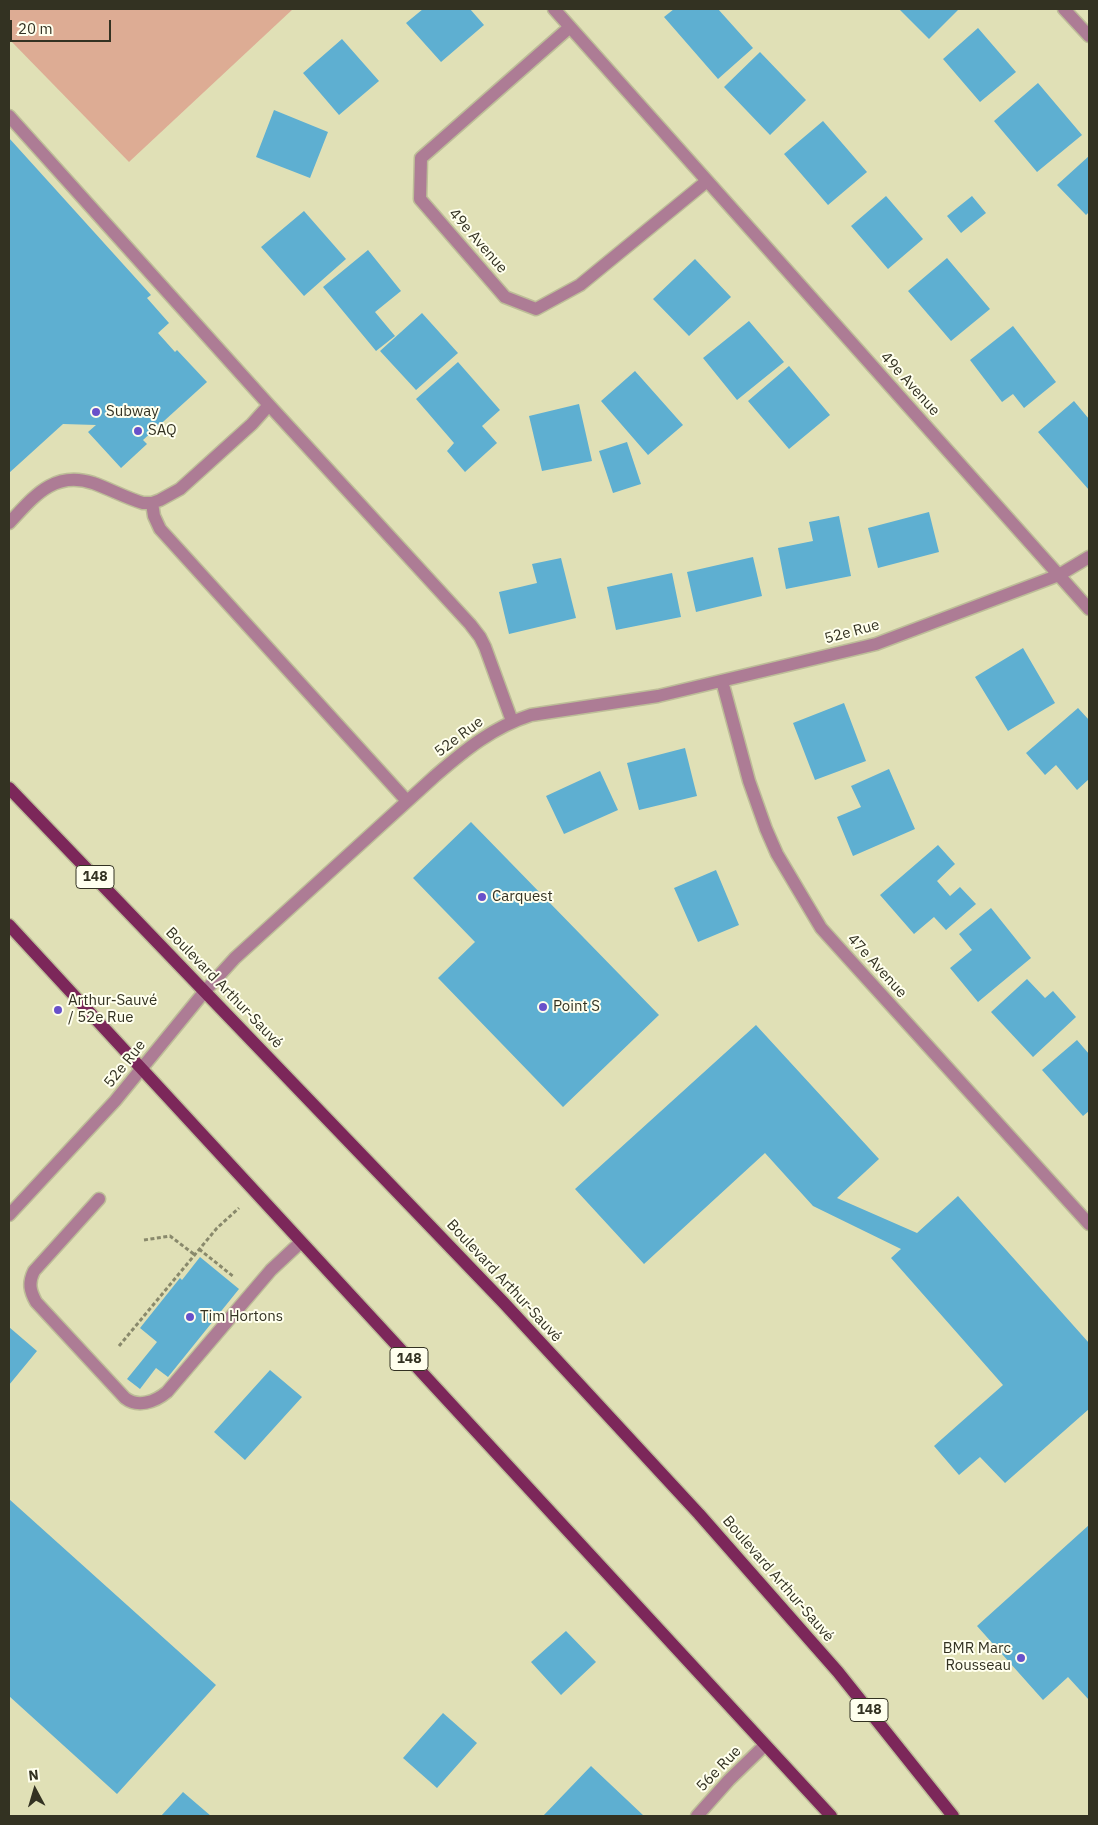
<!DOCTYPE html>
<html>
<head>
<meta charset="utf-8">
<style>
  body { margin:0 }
  #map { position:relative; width:1098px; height:1825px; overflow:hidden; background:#e0e0b6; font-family:"IBM Plex Sans",sans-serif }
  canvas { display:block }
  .frame { position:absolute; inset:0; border:10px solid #333222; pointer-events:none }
  .north { position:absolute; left:10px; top:1765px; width:50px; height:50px; -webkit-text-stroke:4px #ffe; paint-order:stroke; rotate:354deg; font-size:14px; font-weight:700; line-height:20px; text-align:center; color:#333222 }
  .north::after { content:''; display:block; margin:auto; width:18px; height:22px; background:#333222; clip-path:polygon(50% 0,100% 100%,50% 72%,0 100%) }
  .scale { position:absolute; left:10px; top:20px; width:101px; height:22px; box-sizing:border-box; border:2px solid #333222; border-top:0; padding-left:6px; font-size:15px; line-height:18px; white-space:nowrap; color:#333222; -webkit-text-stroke:4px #ffe; paint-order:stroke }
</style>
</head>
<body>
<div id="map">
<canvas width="1098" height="1825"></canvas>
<div class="frame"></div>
<div class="north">N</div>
<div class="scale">20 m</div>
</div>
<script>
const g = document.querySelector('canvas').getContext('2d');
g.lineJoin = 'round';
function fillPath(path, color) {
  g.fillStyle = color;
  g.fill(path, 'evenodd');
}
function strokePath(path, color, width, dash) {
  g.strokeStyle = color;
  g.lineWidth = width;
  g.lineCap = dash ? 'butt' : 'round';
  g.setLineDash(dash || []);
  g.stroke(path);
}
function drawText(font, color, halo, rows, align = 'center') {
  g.font = font + ' "IBM Plex Sans",sans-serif';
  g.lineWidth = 4;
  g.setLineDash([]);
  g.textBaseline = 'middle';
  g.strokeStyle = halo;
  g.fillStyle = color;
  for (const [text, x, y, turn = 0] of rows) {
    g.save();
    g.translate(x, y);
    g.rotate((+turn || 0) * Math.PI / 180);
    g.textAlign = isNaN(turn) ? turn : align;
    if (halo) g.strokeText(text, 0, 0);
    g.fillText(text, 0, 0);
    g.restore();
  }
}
const green = new Path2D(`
  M 9,9 L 293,9 L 129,162 L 9,39 Z`);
const building = new Path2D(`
  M 423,9 L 470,9 L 484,25 L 441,62 L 406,23 Z
  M 674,9 L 718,9 L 753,48 L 718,79 L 664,17 Z
  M 899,9 L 959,9 L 929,39 Z
  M 978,28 L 1016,72 L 980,102 L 943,59 Z
  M 342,39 L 379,81 L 339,115 L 303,73 Z
  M 760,52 L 806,100 L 770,135 L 724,87 Z
  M 1038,83 L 1082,135 L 1037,172 L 994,121 Z
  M 274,110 L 328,132 L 310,178 L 256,157 Z
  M 823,121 L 867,172 L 828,205 L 784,154 Z
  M 9,138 L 151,295 L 147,298 L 169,323 L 158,333 L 175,352 L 177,350 L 207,382 L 143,440 L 147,444 L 121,468 L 88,432 L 96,425 L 63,424 L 9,473 Z
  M 1089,156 L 1089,212 L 1086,215 L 1057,185 Z
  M 886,196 L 923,239 L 888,269 L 851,226 Z
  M 972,196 L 986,213 L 961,233 L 947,216 Z
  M 304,211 L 346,259 L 304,296 L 261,247 Z
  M 368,250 L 401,291 L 375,312 L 395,336 L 376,351 L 323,287 Z
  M 947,258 L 990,309 L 951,341 L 908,291 Z
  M 695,259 L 731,297 L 689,336 L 653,299 Z
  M 422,313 L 458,353 L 416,390 L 380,351 Z
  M 749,321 L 784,362 L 737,400 L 703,358 Z
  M 1013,326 L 1056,382 L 1024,408 L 1013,394 L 1002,402 L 970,360 Z
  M 458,362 L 500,410 L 482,426 L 497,443 L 465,472 L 447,451 L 454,443 L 416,399 Z
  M 789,366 L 830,415 L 789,449 L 748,401 Z
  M 635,371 L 683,425 L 648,455 L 601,401 Z
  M 1074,401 L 1089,419 L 1089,490 L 1038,432 Z
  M 579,404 L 592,461 L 542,471 L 529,416 Z
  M 627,442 L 641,484 L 613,493 L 599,451 Z
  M 929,512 L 939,552 L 878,568 L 868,528 Z
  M 839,516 L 851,576 L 786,589 L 778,548 L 813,541 L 809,522 Z
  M 753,557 L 762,596 L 696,612 L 687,572 Z
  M 561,558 L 576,618 L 509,634 L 499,592 L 537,583 L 532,564 Z
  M 672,573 L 681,617 L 616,630 L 607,587 Z
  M 1023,648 L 1055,703 L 1008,731 L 975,677 Z
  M 844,703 L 866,761 L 815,780 L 793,723 Z
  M 1078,708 L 1089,720 L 1089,779 L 1077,790 L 1056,765 L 1045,775 L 1026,753 Z
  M 685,748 L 697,796 L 639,810 L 627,763 Z
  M 889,769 L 915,829 L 853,856 L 837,817 L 861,807 L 851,786 Z
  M 600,771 L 618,810 L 564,834 L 546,796 Z
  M 471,822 L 659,1015 L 563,1107 L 438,978 L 475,942 L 413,878 Z
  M 938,845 L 955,864 L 937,881 L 950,896 L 960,887 L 976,904 L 946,930 L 934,917 L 914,934 L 880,895 Z
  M 716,870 L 739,925 L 698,942 L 674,888 Z
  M 991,908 L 1031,958 L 978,1002 L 950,968 L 972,950 L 959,934 Z
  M 1027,979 L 1045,998 L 1053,991 L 1076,1017 L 1033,1057 L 991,1012 Z
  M 756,1025 L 879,1159 L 837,1198 L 917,1233 L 958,1196 L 1089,1343 L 1089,1409 L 1005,1483 L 980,1457 L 959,1475 L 934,1446 L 1003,1385 L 891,1258 L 901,1249 L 813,1206 L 765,1153 L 644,1264 L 575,1189 Z
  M 1077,1040 L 1089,1054 L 1089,1111 L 1083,1116 L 1042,1070 Z
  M 200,1257 L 239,1289 L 168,1377 L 156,1368 L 140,1389 L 127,1379 L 157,1342 L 140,1328 L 180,1278 L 182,1280 Z
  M 9,1327 L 37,1351 L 9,1385 Z
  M 270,1370 L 302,1397 L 245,1460 L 214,1432 Z
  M 9,1499 L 216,1685 L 117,1794 L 9,1696 Z
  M 1089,1525 L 1089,1700 L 1068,1677 L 1043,1700 L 977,1626 Z
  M 566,1631 L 596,1662 L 561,1695 L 531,1662 Z
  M 443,1713 L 477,1743 L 437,1788 L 403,1758 Z
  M 591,1766 L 644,1816 L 543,1816 Z
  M 183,1792 L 211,1816 L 161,1816 Z`);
const path = new Path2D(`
  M 144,1240 L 170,1236 L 195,1255
  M 199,1249 L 234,1277
  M 119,1346 L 217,1228 L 239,1208`);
const minor = new Path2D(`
  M 554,9 L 1089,609
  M 1064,9 L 1089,36
  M 570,27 L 421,158 L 420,199 L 505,297 L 536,309 L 580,285 L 707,181
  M 9,116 L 269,405 L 470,624 L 480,637 L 485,647 L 512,721
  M 152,503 L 154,516 L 160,529 L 407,801
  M 9,523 C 33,498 53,470 93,483 C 110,489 126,498 143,503 L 152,503 L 160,500 L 180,489 L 252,424 L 269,405
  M 722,681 L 749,781 L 766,829 L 777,854 L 821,928 L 1089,1224
  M 99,1199 L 34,1271 C 28,1283 30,1291 36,1302 L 125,1398 C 138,1408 155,1402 167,1392 L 271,1270 L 301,1242
  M 9,1215 L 115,1101 L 205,991 L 235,958 L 435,776 C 465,750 493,727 531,715 L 658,696 L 876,644 L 1059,575 L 1089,557
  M 697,1816 L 729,1780 L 765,1745`);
const major = new Path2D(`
  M 9,788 L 503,1302 L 699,1514 L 838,1672 L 953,1816
  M 9,925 L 831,1816`);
const markers = [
  [96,412,5,"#6851ca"],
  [138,431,5,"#6851ca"],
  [482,897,5,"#6851ca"],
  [543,1007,5,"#6851ca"],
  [58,1010,5,"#6851ca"],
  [190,1317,5,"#6851ca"],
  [1021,1658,5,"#6851ca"]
];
const shields = [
  [95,877,38],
  [409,1359,38],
  [869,1710,38]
];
const shieldNames = [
  ["148",95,877],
  ["148",409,1359],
  ["148",869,1710]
];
const streetNames = [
  ["49e Avenue",478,241,49],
  ["49e Avenue",910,384,48],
  ["52e Rue",852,632,-15],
  ["52e Rue",459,737,-37],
  ["47e Avenue",877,966,48],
  ["Boulevard Arthur-Sauvé",224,988,46],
  ["52e Rue",125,1064,-51],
  ["Boulevard Arthur-Sauvé",504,1281,47],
  ["Boulevard Arthur-Sauvé",778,1579,49],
  ["56e Rue",719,1769,-46]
];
const poiNames = [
  ["Subway",106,412],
  ["SAQ",148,431],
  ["Carquest",492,897],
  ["Arthur-Sauvé",68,1001],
  ["/ 52e Rue",68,1018],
  ["Point S",553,1007],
  ["Tim Hortons",200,1317],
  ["BMR Marc",1011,1649,"right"],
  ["Rousseau",1011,1666,"right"]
];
fillPath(green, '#ddac94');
fillPath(building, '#5eafd1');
strokePath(minor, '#bdbd98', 15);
strokePath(major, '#bdbd98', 15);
strokePath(path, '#89896c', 3, [4, 2.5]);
strokePath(minor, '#ad7c95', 12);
strokePath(major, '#7c275a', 12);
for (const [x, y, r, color] of markers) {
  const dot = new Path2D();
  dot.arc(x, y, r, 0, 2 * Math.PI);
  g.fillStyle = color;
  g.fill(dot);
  strokePath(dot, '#ffe', 2);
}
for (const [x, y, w] of shields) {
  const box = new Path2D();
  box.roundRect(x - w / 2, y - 11.5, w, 23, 4);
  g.fillStyle = '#ffe';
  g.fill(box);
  strokePath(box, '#333222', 1);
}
drawText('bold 14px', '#333222', null, shieldNames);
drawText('15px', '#333222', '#ffe', streetNames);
drawText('15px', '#333222', '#ffe', poiNames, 'left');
</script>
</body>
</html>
